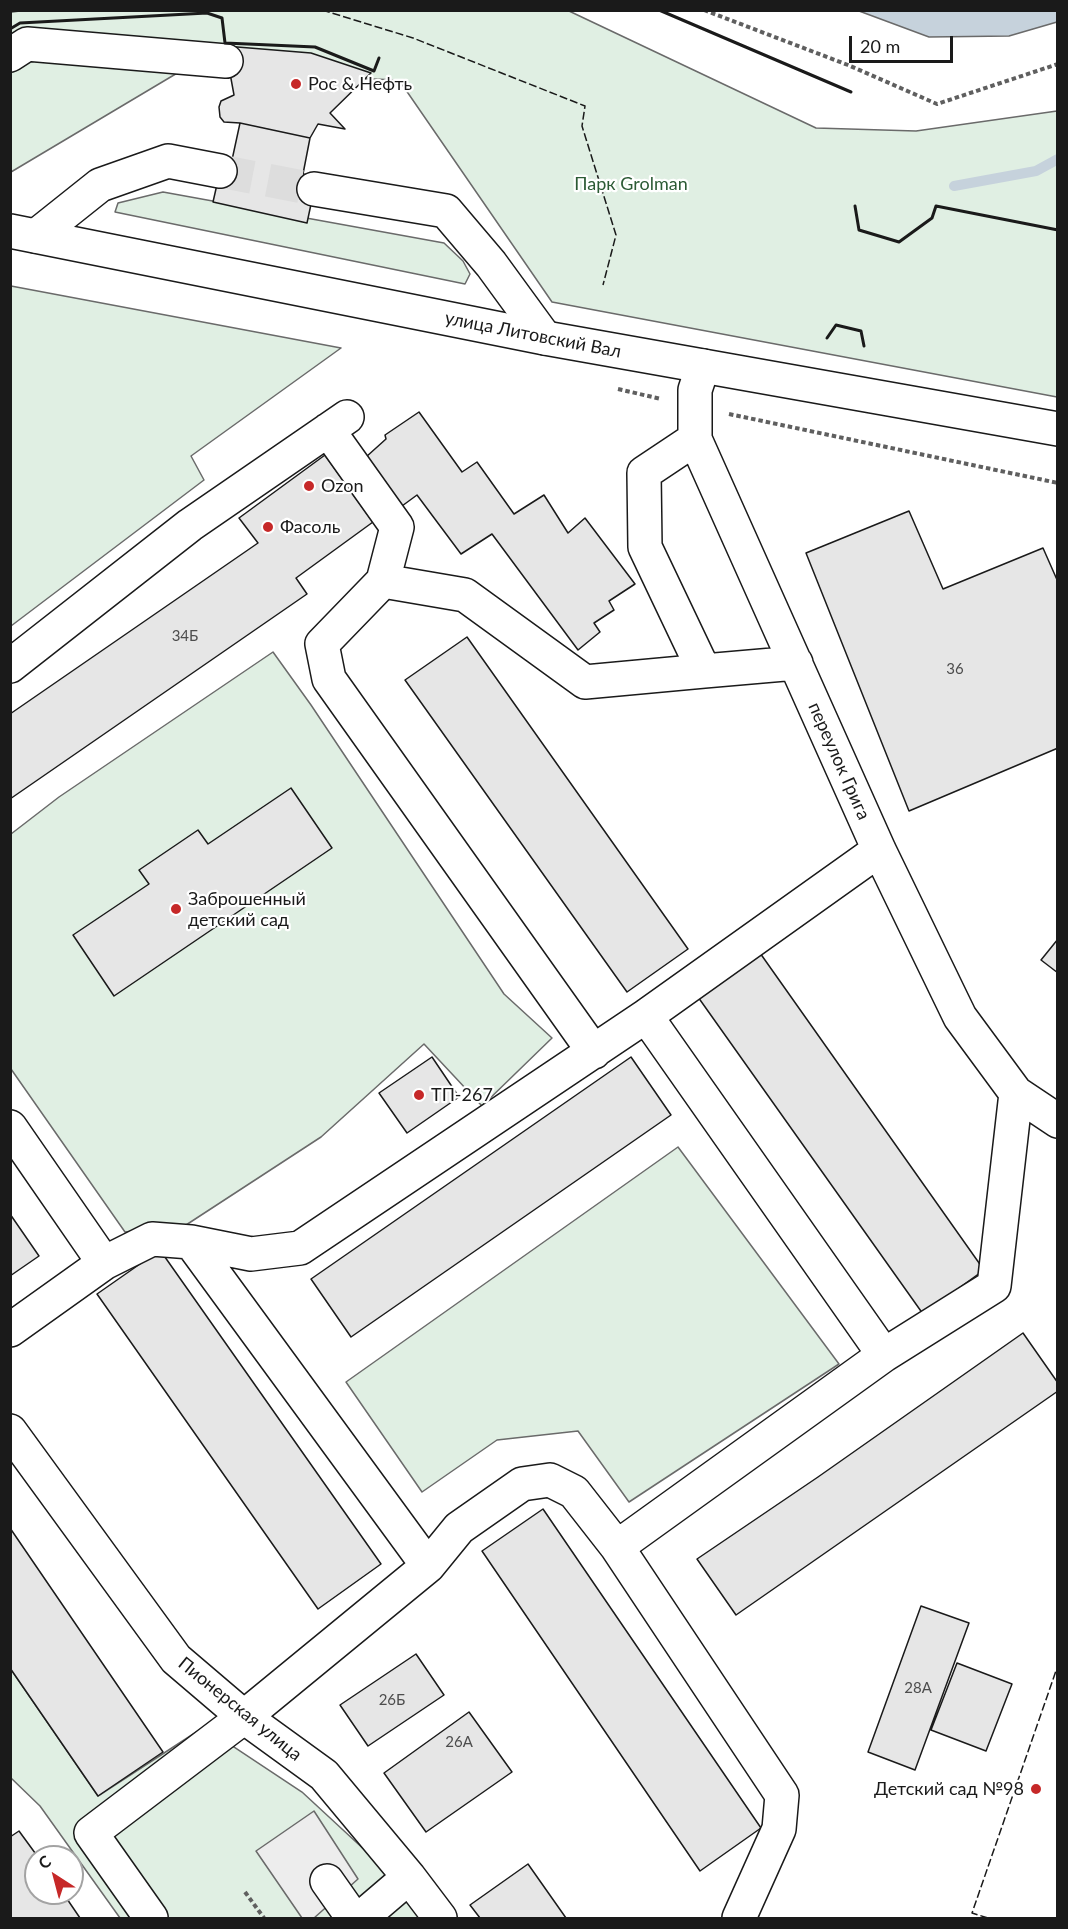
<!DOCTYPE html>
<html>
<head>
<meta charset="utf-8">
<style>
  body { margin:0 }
  #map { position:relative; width:1068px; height:1929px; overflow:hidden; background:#fff; font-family:Lato,sans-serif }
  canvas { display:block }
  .frame { position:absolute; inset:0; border:12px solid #1a1a1a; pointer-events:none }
  .north { position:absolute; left:24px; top:1845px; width:60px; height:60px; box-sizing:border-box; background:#fff; border:2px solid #a3a3a3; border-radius:50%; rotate:324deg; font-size:16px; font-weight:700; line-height:24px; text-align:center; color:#1a1a1a }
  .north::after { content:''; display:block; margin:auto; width:21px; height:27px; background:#c62828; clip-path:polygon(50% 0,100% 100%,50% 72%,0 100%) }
  .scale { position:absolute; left:849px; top:36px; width:104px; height:27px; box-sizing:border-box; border:3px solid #1a1a1a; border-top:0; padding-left:8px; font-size:18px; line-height:21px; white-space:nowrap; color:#1a1a1a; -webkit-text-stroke:4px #fff; paint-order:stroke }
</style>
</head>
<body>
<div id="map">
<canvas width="1068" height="1929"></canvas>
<div class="frame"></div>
<div class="north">С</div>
<div class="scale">20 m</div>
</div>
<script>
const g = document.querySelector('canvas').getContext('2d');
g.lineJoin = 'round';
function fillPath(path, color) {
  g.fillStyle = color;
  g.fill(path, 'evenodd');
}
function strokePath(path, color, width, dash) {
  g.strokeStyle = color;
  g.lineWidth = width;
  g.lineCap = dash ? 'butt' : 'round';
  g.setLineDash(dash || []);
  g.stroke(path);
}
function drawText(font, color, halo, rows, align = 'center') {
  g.font = font + ' Lato,sans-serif';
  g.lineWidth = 4.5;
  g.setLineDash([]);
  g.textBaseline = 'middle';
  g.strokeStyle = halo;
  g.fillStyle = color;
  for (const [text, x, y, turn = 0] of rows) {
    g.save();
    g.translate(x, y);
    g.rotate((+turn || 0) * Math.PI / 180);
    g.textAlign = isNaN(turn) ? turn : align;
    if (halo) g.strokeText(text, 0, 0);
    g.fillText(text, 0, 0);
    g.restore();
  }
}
const green = new Path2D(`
  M 10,11 L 569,11 L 816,128 L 916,131 L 1057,111 L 1057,397 L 552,302 L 399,80 L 179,72 L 11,172 Z
  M 163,192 L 444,243 L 463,261 L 470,274 L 465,284 L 115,212 L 118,203 Z
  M 11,286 L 341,348 L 191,456 L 204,480 L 11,626 Z
  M 273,652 L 311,705 L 504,994 L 552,1038 L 482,1106 L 424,1044 L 321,1137 L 186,1225 L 125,1232 L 11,1069 L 11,834 L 59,797 Z
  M 678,1147 L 839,1364 L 629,1502 L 578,1431 L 497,1440 L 422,1492 L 346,1382 Z
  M 10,1668 L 98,1796 L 204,1727 L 302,1792 L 369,1854 L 420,1918 L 120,1918 L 40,1806 L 11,1778 Z`);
const parking = new Path2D(`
  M 314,1811 L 358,1879 L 314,1918 L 302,1918 L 256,1851 Z`);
const water = new Path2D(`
  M 859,11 L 1057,11 L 1057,22 L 1009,36 L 929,37 Z`);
const stream = new Path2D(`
  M 954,186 L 1036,171 L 1058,159`);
const building = new Path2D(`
  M 225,46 L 311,53 L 371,73 L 330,113 L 345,129 L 318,124 L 310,138 L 240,123 L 224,122 L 220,117 L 219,107 L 221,101 L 234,95 Z
  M 240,123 L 310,138 L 303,174 L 317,176 L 307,223 L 213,202 L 223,158 L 232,160 Z
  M 419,412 L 462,472 L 477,462 L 514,514 L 544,495 L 568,533 L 585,518 L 635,584 L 609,601 L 614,610 L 594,623 L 600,632 L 578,650 L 492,534 L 461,554 L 417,495 L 402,506 L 366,457 L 386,439 L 385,435 Z
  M 325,455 L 373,522 L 296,578 L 307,594 L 10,799 L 10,714 L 258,543 L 239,518 Z
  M 909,511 L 943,589 L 1043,548 L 1058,582 L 1058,748 L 909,811 L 806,553 Z
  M 467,637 L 688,949 L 627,992 L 405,680 Z
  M 291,788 L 332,848 L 114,996 L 73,935 L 149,884 L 139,870 L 198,830 L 208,844 Z
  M 1058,939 L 1058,973 L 1041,960 Z
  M 760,953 L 984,1270 L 923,1314 L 698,997 Z
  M 432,1057 L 459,1097 L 407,1133 L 379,1093 Z
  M 631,1057 L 671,1115 L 351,1337 L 311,1279 Z
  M 10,1214 L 39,1256 L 10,1276 Z
  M 160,1250 L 381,1564 L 318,1609 L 97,1294 Z
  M 1023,1333 L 1058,1383 L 1058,1391 L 736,1615 L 697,1559 L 818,1477 Z
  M 543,1509 L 761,1828 L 700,1871 L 482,1551 Z
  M 10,1528 L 163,1752 L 98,1796 L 10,1668 Z
  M 921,1606 L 969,1623 L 915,1770 L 868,1752 Z
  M 416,1654 L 444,1695 L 368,1746 L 340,1705 Z
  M 957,1663 L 1012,1684 L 986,1751 L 931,1730 Z
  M 469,1712 L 512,1772 L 426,1832 L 384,1773 Z
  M 19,1831 L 38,1857 L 36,1857 L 36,1893 L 63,1893 L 80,1918 L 10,1918 L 10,1837 Z
  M 528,1864 L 566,1918 L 480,1918 L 470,1905 Z`);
const minorTunnel = new Path2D(`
  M 220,171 L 314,189`);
const path = new Path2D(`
  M 704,10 L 848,65 L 937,104 L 1058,64
  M 618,389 L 661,399
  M 729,414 L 1058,483
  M 245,1892 L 264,1918`);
const minor = new Path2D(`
  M 10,55 L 27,44 L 226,61
  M 314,189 L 446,211 L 491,264 L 545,338
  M 36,236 L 100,185 L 168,161 L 220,171
  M 703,366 L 695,390 L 695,439 L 879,850 L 960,1017 L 1016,1093 L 1058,1121
  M 328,430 L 397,527 L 383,581
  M 695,439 L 644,473 L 645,547 L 704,671 L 796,663
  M 10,666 L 190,525 L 347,417
  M 646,1016 L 879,850
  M 594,1052 L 329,679 L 322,644 L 383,581 L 465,595 L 585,682 L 704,671
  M 10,1127 L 104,1263
  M 191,1242 L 428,1566
  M 10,1330 L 104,1263 L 152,1239 L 191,1242 L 251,1254 L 300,1248 L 646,1016 L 884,1355 L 617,1547
  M 884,1355 L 994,1286 L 1016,1093
  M 10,1431 L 176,1659 L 244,1717 L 324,1775 L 409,1877 L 440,1918
  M 327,1881 L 353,1918
  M 151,1918 L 91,1833 L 244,1717 L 428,1566 L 459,1528 L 522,1484 L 550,1480 L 574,1492 L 617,1547 L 782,1795 L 779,1829 L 739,1918
  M 361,1918 L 409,1877`);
const major = new Path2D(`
  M 10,231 L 545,338 L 1058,429`);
const fence = new Path2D(`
  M 322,10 L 413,38 L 585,106 L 582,126 L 616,235 L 603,285
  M 10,12 L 30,10
  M 1058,1512 L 1058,1515
  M 988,1918 L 972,1913 L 1058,1665`);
const wall = new Path2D(`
  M 659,10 L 851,92
  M 10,29 L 20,23 L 207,13 L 222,18 L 225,43 L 315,47 L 374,71 L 379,58
  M 855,206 L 859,230 L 899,242 L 932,218 L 936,206 L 1058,230
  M 827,338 L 836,325 L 861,331 L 864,346`);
const markers = [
  [296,84,6,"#c62828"],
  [309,486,6,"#c62828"],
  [268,527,6,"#c62828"],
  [176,909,6,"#c62828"],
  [419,1095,6,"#c62828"],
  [1036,1789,6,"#c62828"]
];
const numberNames = [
  ["34Б",185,636],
  ["36",955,669],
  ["28А",918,1688],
  ["26Б",392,1700],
  ["26А",459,1742]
];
const poiNames = [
  ["Рос & Нефть",308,84],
  ["Ozon",321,486],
  ["Фасоль",280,527],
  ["Заброшенный",188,899],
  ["детский сад",188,920],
  ["ТП-267",431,1095],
  ["Детский сад №98",1024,1789,"right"]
];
const parkNames = [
  ["Парк Grolman",631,184]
];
const streetNames = [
  ["улица Литовский Вал",533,335,11],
  ["переулок Грига",839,761,66],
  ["Пионерская улица",240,1709,39]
];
fillPath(green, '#e0efe3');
strokePath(green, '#6a6a6a', 1.5);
fillPath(parking, '#ededed');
strokePath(parking, '#6a6a6a', 1.5);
fillPath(water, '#c6d2dc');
strokePath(water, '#6a6a6a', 1.5);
strokePath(stream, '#c6d2dc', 10);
fillPath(building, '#e6e6e6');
strokePath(building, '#1a1a1a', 1.5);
strokePath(minorTunnel, '#ddd', 33, [33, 16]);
strokePath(minor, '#1a1a1a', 36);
strokePath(major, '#1a1a1a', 36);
strokePath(path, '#5f5f5f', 4, [4.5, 3]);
strokePath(minor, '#fff', 33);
strokePath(major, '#fff', 33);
strokePath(fence, '#1a1a1a', 1.5, [8, 3]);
strokePath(wall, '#1a1a1a', 3);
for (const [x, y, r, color] of markers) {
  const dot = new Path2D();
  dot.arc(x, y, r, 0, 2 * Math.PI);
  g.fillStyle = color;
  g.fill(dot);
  strokePath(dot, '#fff', 2);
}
drawText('15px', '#4d4d4d', null, numberNames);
drawText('18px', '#1a1a1a', '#fff', poiNames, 'left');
drawText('18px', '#2b5a34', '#fff', parkNames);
drawText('18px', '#1a1a1a', '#fff', streetNames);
</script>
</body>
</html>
